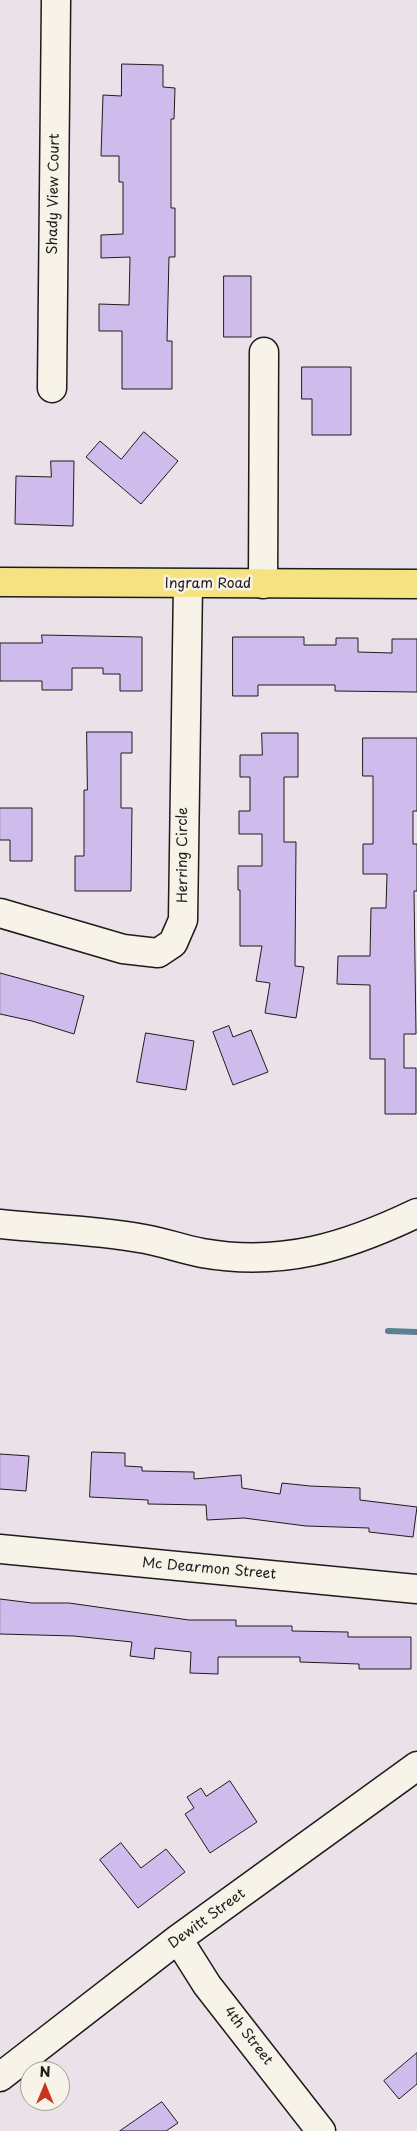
<!DOCTYPE html>
<html>
<head>
<meta charset="utf-8">
<style>
  body { margin:0 }
  #map { position:relative; width:417px; height:2131px; overflow:hidden; background:#ebe2e9; font-family:"Playpen Sans",sans-serif }
  canvas { display:block }
  .north { position:absolute; left:20px; top:2061px; width:50px; height:50px; box-sizing:border-box; background:#f7f3e8; border:1px solid #9f9d96; border-radius:50%; rotate:0deg; font-size:14px; font-weight:700; line-height:20px; text-align:center; color:#1c1c1c }
  .north::after { content:''; display:block; margin:auto; width:18px; height:22px; background:#c8321e; clip-path:polygon(50% 0,100% 100%,50% 72%,0 100%) }
</style>
</head>
<body>
<div id="map">
<canvas width="417" height="2131"></canvas>
<div class="north">N</div>
</div>
<script>
const g = document.querySelector('canvas').getContext('2d');
g.lineJoin = 'round';
function strokePath(path, color, width, dash) {
  g.strokeStyle = color;
  g.lineWidth = width;
  g.lineCap = dash ? 'butt' : 'round';
  g.setLineDash(dash || []);
  g.stroke(path);
}
function fillPath(path, color) {
  g.fillStyle = color;
  g.fill(path, 'evenodd');
}
function drawText(font, color, halo, rows, align = 'center') {
  g.font = font + ' "Playpen Sans",sans-serif';
  g.lineWidth = 5;
  g.setLineDash([]);
  g.textBaseline = 'middle';
  g.strokeStyle = halo;
  g.fillStyle = color;
  for (const [text, x, y, turn = 0] of rows) {
    g.save();
    g.translate(x, y);
    g.rotate((+turn || 0) * Math.PI / 180);
    g.textAlign = isNaN(turn) ? turn : align;
    if (halo) g.strokeText(text, 0, 0);
    g.fillText(text, 0, 0);
    g.restore();
  }
}
const stream = new Path2D(`
  M 388,1331 L 417,1332`);
const building = new Path2D(`
  M 122,64 L 163,65 L 163,87 L 175,88 L 174,119 L 171,119 L 171,208 L 175,208 L 175,257 L 169,257 L 167,341 L 172,341 L 172,389 L 122,389 L 122,331 L 99,331 L 99,304 L 129,305 L 130,257 L 101,258 L 101,235 L 123,234 L 123,182 L 119,182 L 119,156 L 101,156 L 103,95 L 121,96 Z
  M 224,276 L 251,276 L 251,337 L 224,337 Z
  M 302,367 L 351,367 L 351,435 L 312,435 L 312,399 L 302,399 Z
  M 144,432 L 178,461 L 141,504 L 86,457 L 100,441 L 121,459 Z
  M 51,461 L 74,461 L 73,526 L 15,524 L 16,476 L 51,477 Z
  M 42,635 L 142,637 L 142,691 L 120,691 L 120,674 L 103,674 L 103,668 L 72,668 L 72,690 L 42,690 L 42,681 L 0,681 L 0,643 L 42,643 Z
  M 233,637 L 304,637 L 304,645 L 336,645 L 336,638 L 358,638 L 358,652 L 392,653 L 392,639 L 417,639 L 417,692 L 335,691 L 335,685 L 258,685 L 258,696 L 233,696 Z
  M 87,732 L 132,732 L 132,753 L 121,753 L 121,808 L 132,808 L 131,891 L 75,891 L 75,856 L 84,856 L 84,790 L 87,790 Z
  M 262,733 L 298,733 L 298,777 L 284,777 L 284,842 L 296,842 L 295,966 L 304,967 L 296,1018 L 265,1013 L 270,983 L 256,981 L 262,946 L 240,946 L 240,890 L 238,890 L 238,866 L 262,866 L 262,834 L 239,834 L 239,811 L 250,811 L 250,777 L 240,777 L 240,755 L 262,755 Z
  M 363,738 L 417,738 L 417,811 L 413,811 L 413,844 L 417,844 L 417,891 L 414,891 L 416,1034 L 404,1034 L 404,1068 L 416,1068 L 416,1114 L 385,1114 L 385,1059 L 370,1059 L 370,985 L 337,984 L 338,956 L 370,956 L 371,908 L 386,908 L 387,874 L 363,874 L 363,844 L 373,844 L 373,776 L 363,776 Z
  M 0,808 L 32,808 L 32,861 L 10,861 L 10,840 L 0,840 Z
  M 0,973 L 84,996 L 74,1034 L 32,1021 L 0,1014 Z
  M 229,1026 L 233,1037 L 251,1030 L 268,1072 L 233,1085 L 213,1032 Z
  M 146,1033 L 194,1041 L 186,1090 L 137,1082 Z
  M 92,1452 L 125,1453 L 125,1466 L 142,1467 L 142,1471 L 194,1472 L 194,1479 L 241,1475 L 242,1488 L 280,1494 L 282,1483 L 310,1486 L 360,1488 L 360,1500 L 417,1507 L 413,1537 L 369,1532 L 369,1528 L 306,1526 L 244,1518 L 207,1520 L 206,1505 L 148,1504 L 148,1500 L 90,1497 Z
  M 0,1454 L 29,1456 L 26,1491 L 0,1489 Z
  M 0,1599 L 32,1603 L 69,1603 L 189,1620 L 236,1620 L 236,1626 L 292,1626 L 292,1631 L 348,1632 L 348,1637 L 411,1637 L 411,1669 L 359,1669 L 359,1664 L 300,1662 L 300,1657 L 218,1657 L 218,1674 L 190,1673 L 191,1652 L 155,1648 L 154,1659 L 130,1656 L 132,1642 L 74,1636 L 0,1634 Z
  M 230,1781 L 257,1822 L 210,1853 L 185,1814 L 194,1808 L 187,1797 L 201,1788 L 206,1796 Z
  M 121,1843 L 141,1868 L 166,1849 L 185,1872 L 138,1908 L 100,1860 Z
  M 417,2053 L 417,2084 L 399,2099 L 384,2081 Z
  M 162,2102 L 178,2123 L 166,2131 L 120,2131 Z`);
const minor = new Path2D(`
  M 52,388 L 56,0
  M 263,584 L 264,352
  M 0,913 L 123,949 L 158,953 L 173,943 L 183,920 L 188,584
  M 0,1224 C 46,1229 94,1230 139,1238 C 160,1241 181,1249 202,1253 C 282,1267 346,1247 417,1213
  M 0,1549 L 417,1589
  M 178,1939 L 207,1985 L 321,2131
  M 0,2077 L 178,1939 L 417,1766`);
const major = new Path2D(`
  M 0,582 L 417,584`);
const streetNames = [
  ["Shady View Court",54,194,-89],
  ["Ingram Road",208,584],
  ["Herring Circle",183,855,-90],
  ["Mc Dearmon Street",209,1569,5],
  ["Dewitt Street",207,1919,-36],
  ["4th Street",248,2036,52]
];
strokePath(stream, '#598093', 6);
fillPath(building, '#cfbcec');
strokePath(building, '#1c1c1c', 1);
strokePath(minor, '#1c1c1c', 31);
strokePath(major, '#1c1c1c', 31);
strokePath(minor, '#f7f3e8', 28);
strokePath(major, '#f5e382', 28);
drawText('14px', '#1c1c1c', '#f7f3e8', streetNames);
</script>
</body>
</html>
